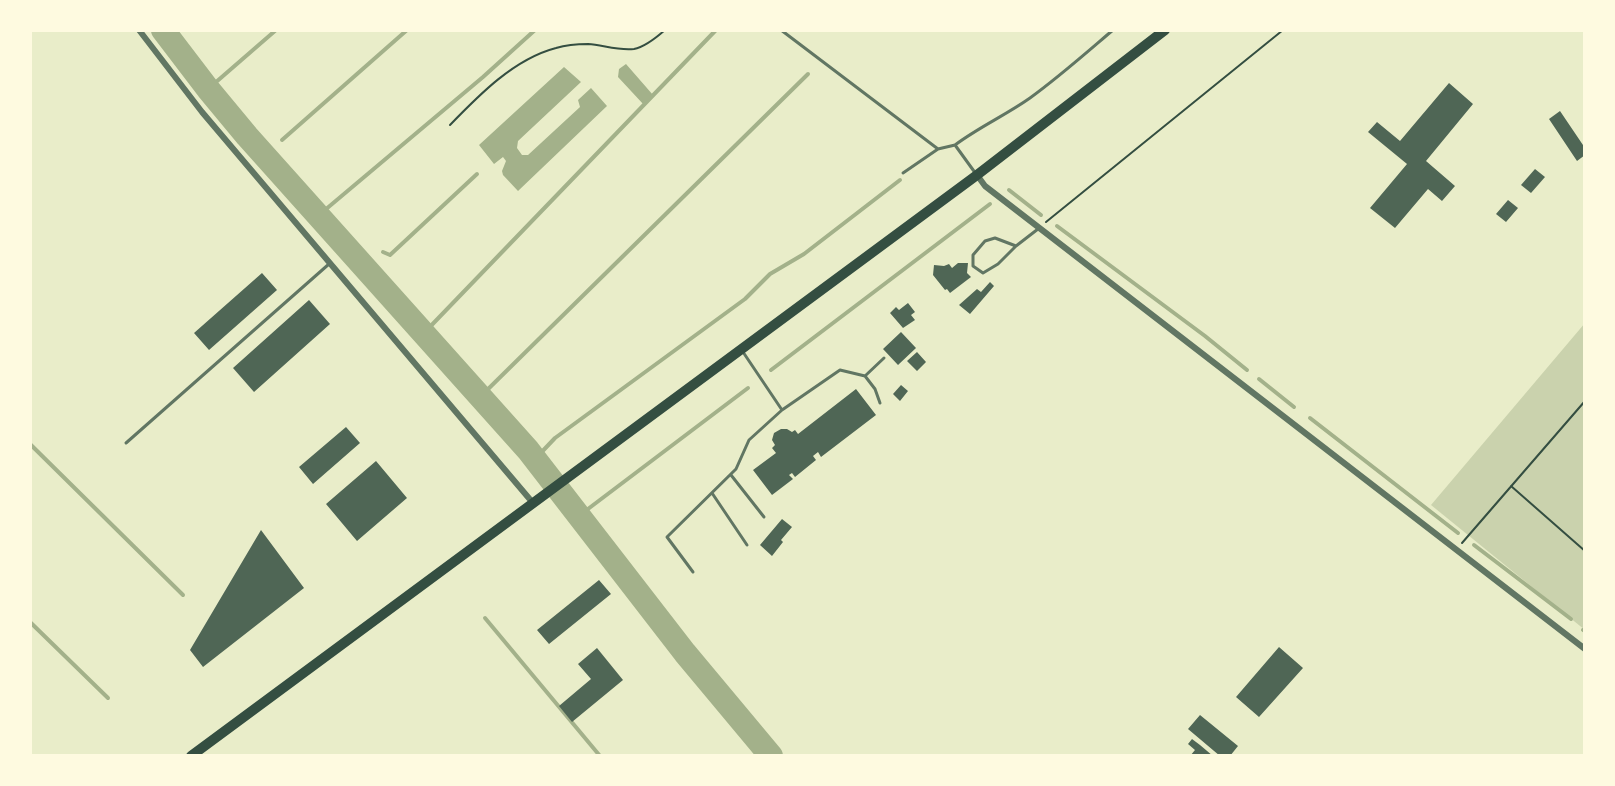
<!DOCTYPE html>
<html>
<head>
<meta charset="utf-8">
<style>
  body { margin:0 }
  #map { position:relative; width:1615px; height:786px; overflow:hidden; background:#e9edc9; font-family:Roboto,sans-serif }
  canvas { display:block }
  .frame { position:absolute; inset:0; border:32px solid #fefae0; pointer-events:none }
</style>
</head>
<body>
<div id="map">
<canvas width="1615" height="786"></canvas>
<div class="frame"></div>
</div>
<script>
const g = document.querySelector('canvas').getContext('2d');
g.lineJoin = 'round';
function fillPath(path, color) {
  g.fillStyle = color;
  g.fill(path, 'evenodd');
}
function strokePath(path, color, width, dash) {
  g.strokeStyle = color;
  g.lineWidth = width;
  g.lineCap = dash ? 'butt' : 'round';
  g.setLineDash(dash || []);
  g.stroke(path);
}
const green = new Path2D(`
  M 1585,323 L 1585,630 L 1431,505 Z`);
const water = new Path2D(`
  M 626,64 L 653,95 L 644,105 L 618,77 L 619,69 Z
  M 564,67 L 581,82 L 518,141 L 517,148 L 522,155 L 528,155 L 580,107 L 578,100 L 591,88 L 607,106 L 518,191 L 503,175 L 502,171 L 506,161 L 503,157 L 494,164 L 479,145 Z`);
const stream = new Path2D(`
  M 208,89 L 276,30
  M 282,140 L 407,30
  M 1009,190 L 1041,215
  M 319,215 L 483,77 L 535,30
  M 1057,226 L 1205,336 L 1247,370
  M 383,252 L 390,255 L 477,174
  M 424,333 L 716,30
  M 771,370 L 990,204
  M 1259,379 L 1294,407
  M 480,397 L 808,74
  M 1310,418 L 1458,533
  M 30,444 L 183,595
  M 536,458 L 555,438 L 745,299 L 770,274 L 804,254 L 900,180
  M 580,515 L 748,388
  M 1474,545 L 1571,619
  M 485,618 L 600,756
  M 30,622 L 108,698
  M 1583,630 L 1585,631`);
const river = new Path2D(`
  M 163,30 L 208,89 L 247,136 L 528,450 L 685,653 L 771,756`);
const building = new Path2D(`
  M 1449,83 L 1473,104 L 1426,161 L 1455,186 L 1442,201 L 1428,189 L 1395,228 L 1370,208 L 1407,164 L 1368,132 L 1377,122 L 1400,141 Z
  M 1560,111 L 1585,148 L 1585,155 L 1577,161 L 1549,119 Z
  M 1535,169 L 1545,177 L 1531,193 L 1521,185 Z
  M 1508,200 L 1518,208 L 1506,222 L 1496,214 Z
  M 958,263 L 968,263 L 967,273 L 971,277 L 950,293 L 947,289 L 945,290 L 933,275 L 934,265 L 944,266 L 949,264 L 952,268 Z
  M 262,273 L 277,290 L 209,350 L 194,333 Z
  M 990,282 L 994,286 L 970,314 L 959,305 L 977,289 L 981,292 Z
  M 309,300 L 330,324 L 254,392 L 233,368 Z
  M 908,303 L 915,312 L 911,315 L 915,320 L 903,328 L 890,313 L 896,307 L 899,310 Z
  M 901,332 L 916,348 L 898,365 L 883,349 Z
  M 917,352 L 926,362 L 917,371 L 907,361 Z
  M 901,385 L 908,391 L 900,401 L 893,394 Z
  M 856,389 L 876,415 L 821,457 L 818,452 L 813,456 L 816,460 L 795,477 L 792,473 L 789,475 L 793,479 L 772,495 L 753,470 L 776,453 L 772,448 L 775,445 L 772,440 L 774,433 L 781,429 L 787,429 L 792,432 L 795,430 L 798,434 Z
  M 346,427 L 360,443 L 313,484 L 299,467 Z
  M 376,461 L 407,498 L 357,541 L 326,504 Z
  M 782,519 L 792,527 L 781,540 L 783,542 L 772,556 L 760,545 Z
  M 261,530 L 304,588 L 203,667 L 190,650 Z
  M 599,580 L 611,594 L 549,644 L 537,630 Z
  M 1279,647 L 1303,668 L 1259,717 L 1236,697 Z
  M 597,648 L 623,680 L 572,722 L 559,706 L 591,679 L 578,664 Z
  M 1200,715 L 1238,746 L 1230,756 L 1220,756 L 1188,729 Z
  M 1192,739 L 1200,745 L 1213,756 L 1190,756 L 1195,750 L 1188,744 Z`);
const path = new Path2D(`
  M 450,125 C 479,95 514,59 556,48 C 566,45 578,44 588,44 C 603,45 618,51 634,49 C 645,47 657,37 665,30
  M 1046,222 L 1283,30
  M 1511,486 L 1585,551
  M 1462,543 L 1585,401`);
const service = new Path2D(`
  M 781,30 L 938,149
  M 903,173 L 938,149 L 955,145
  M 976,174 L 955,145 C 979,127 1006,115 1030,98 C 1059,77 1086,53 1113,30
  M 1016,246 L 998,264 L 983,273 L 973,266 L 973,255 L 985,241 L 995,238 L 1016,246 L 1038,229
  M 743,352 L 782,410
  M 865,376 L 875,389 L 880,403
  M 126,443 L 329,264
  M 731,475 L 764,517
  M 712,493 L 747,545
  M 693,572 L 667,537 L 736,469 L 749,440 L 782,410 L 840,370 L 865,376 L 884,358`);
const minor = new Path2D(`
  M 139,30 L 202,112 L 533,503
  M 977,175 L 985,186 L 1585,649`);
const primary = new Path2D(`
  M 191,756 L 977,175 L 1165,30`);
fillPath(green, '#cad2ad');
fillPath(water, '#a3b18a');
strokePath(stream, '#a3b18a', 4);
strokePath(river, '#a3b18a', 24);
fillPath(building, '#4f6655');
strokePath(path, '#344e41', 2);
strokePath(service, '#617663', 3);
strokePath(minor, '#617663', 6);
strokePath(primary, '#344e41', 10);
</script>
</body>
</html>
